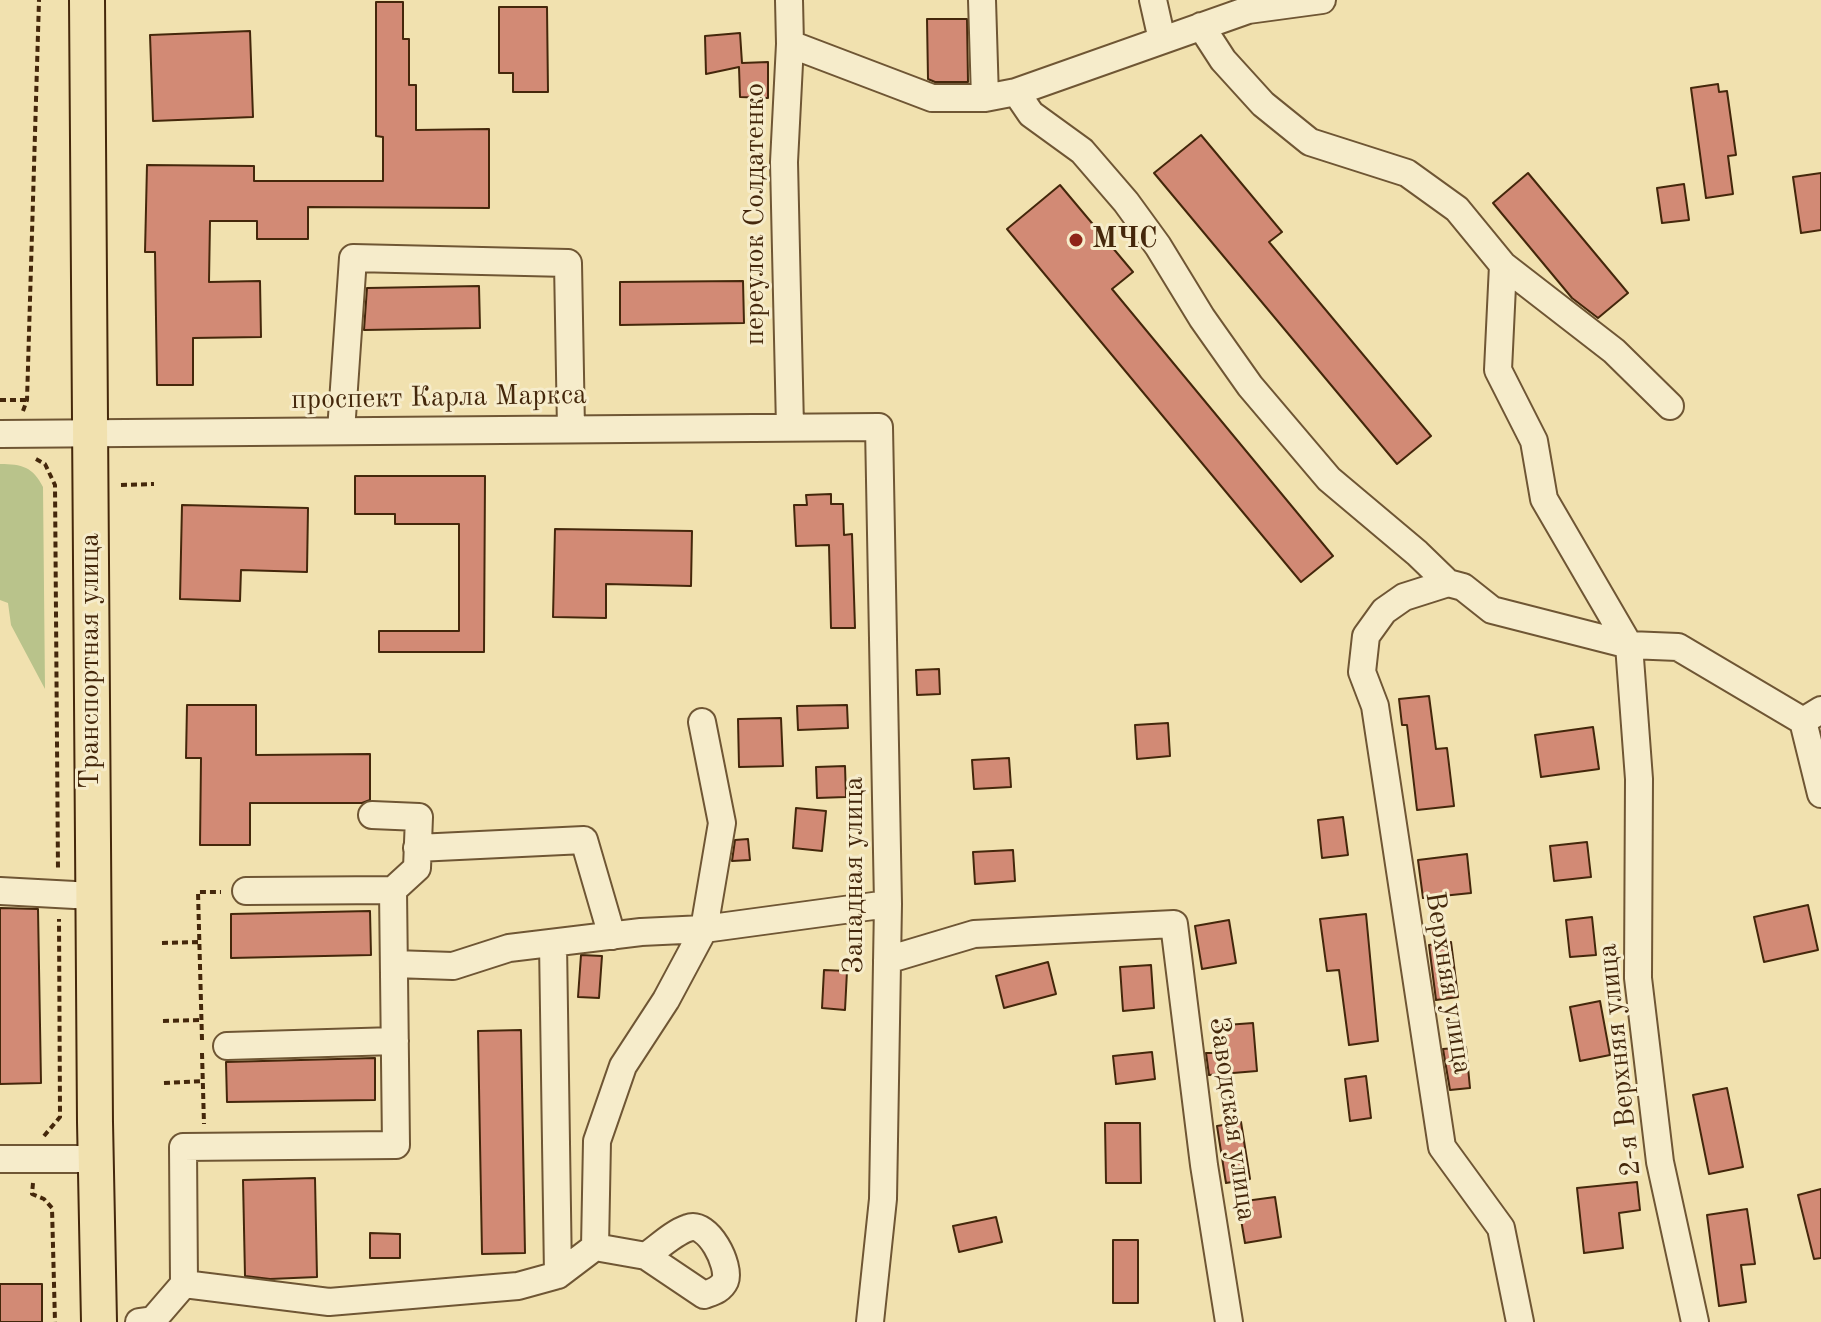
<!DOCTYPE html>
<html>
<head>
<meta charset="utf-8">
<style>
  body { margin:0 }
  canvas { display:block; background:#f1e1af }
</style>
</head>
<body>
<canvas width="1821" height="1322"></canvas>
<script>
const g = document.querySelector('canvas').getContext('2d');
g.lineJoin = 'round';
function fillPath(path, color) {
  g.fillStyle = color;
  g.fill(path, 'evenodd');
}
function strokePath(path, color, width, dash) {
  g.strokeStyle = color;
  g.lineWidth = width;
  g.lineCap = dash ? 'butt' : 'round';
  g.setLineDash(dash || []);
  g.stroke(path);
}
function drawText(font, color, halo, rows, align = 'center') {
  g.font = font + ' "Old Standard TT",serif';
  g.lineWidth = 6;
  g.setLineDash([]);
  g.textBaseline = 'middle';
  g.strokeStyle = halo;
  g.fillStyle = color;
  for (const [text, x, y, turn = 0] of rows) {
    g.save();
    g.translate(x, y);
    g.rotate((+turn || 0) * Math.PI / 180);
    g.textAlign = isNaN(turn) ? turn : align;
    if (halo) g.strokeText(text, 0, 0);
    g.fillText(text, 0, 0);
    g.restore();
  }
}
const green = new Path2D(`
  M 0,464 C 22,464 33,467 43,487 L 45,689 L 11,625 L 8,603 L 0,600 Z`);
const building = new Path2D(`
  M 376,2 L 403,2 L 403,39 L 409,39 L 409,85 L 416,85 L 416,130 L 489,129 L 489,208 L 308,207 L 308,239 L 257,239 L 257,221 L 210,221 L 209,282 L 260,281 L 261,337 L 193,338 L 193,385 L 157,385 L 155,252 L 145,252 L 147,165 L 254,166 L 254,181 L 383,181 L 383,137 L 376,136 Z
  M 499,7 L 547,7 L 548,92 L 513,92 L 513,73 L 499,73 Z
  M 927,19 L 967,19 L 968,82 L 935,82 L 928,79 Z
  M 250,31 L 253,117 L 153,121 L 150,35 Z
  M 740,33 L 742,63 L 768,62 L 768,98 L 740,97 L 739,67 L 706,74 L 705,36 Z
  M 1718,84 L 1719,92 L 1727,91 L 1736,155 L 1728,156 L 1733,194 L 1706,198 L 1691,88 Z
  M 1201,135 L 1282,232 L 1269,242 L 1431,436 L 1397,464 L 1154,173 Z
  M 1528,173 L 1628,293 L 1598,318 L 1572,298 L 1493,203 Z
  M 1821,173 L 1821,230 L 1801,233 L 1793,177 Z
  M 1684,184 L 1689,220 L 1662,223 L 1657,188 Z
  M 1060,185 L 1133,272 L 1112,289 L 1333,556 L 1301,582 L 1007,229 Z
  M 743,281 L 744,323 L 620,325 L 620,282 Z
  M 479,286 L 480,328 L 364,330 L 367,288 Z
  M 355,476 L 485,476 L 484,652 L 379,652 L 379,631 L 459,631 L 459,524 L 395,524 L 395,514 L 355,514 Z
  M 831,494 L 831,504 L 843,504 L 844,535 L 852,534 L 855,628 L 831,628 L 829,545 L 796,546 L 794,505 L 807,505 L 806,495 Z
  M 182,505 L 308,508 L 307,572 L 241,570 L 240,601 L 180,599 Z
  M 555,529 L 692,531 L 691,586 L 606,584 L 606,618 L 553,617 Z
  M 939,669 L 940,694 L 917,695 L 916,670 Z
  M 1429,696 L 1436,749 L 1447,748 L 1454,806 L 1417,810 L 1407,725 L 1402,725 L 1399,699 Z
  M 187,705 L 256,705 L 256,755 L 370,754 L 370,800 L 362,803 L 250,803 L 250,845 L 200,845 L 201,758 L 186,758 Z
  M 847,705 L 848,728 L 798,730 L 797,706 Z
  M 781,718 L 783,766 L 739,767 L 738,719 Z
  M 1168,723 L 1170,756 L 1137,759 L 1135,725 Z
  M 1593,727 L 1599,769 L 1541,777 L 1535,735 Z
  M 1009,758 L 1011,787 L 974,789 L 972,760 Z
  M 845,766 L 846,797 L 817,798 L 816,767 Z
  M 796,808 L 826,811 L 822,851 L 793,848 Z
  M 1343,817 L 1348,855 L 1322,858 L 1318,820 Z
  M 748,839 L 750,860 L 732,861 L 735,840 Z
  M 1587,842 L 1591,877 L 1554,881 L 1550,846 Z
  M 1013,850 L 1015,881 L 975,884 L 973,852 Z
  M 1467,854 L 1471,893 L 1423,898 L 1418,860 Z
  M 1808,905 L 1818,950 L 1764,962 L 1754,917 Z
  M 0,908 L 38,909 L 41,1083 L 0,1084 Z
  M 370,911 L 371,955 L 231,958 L 231,914 Z
  M 1366,914 L 1378,1041 L 1349,1045 L 1339,970 L 1327,971 L 1320,919 Z
  M 1592,917 L 1596,955 L 1570,957 L 1566,920 Z
  M 1229,920 L 1236,963 L 1202,969 L 1195,926 Z
  M 1451,942 L 1458,997 L 1436,1000 L 1429,945 Z
  M 581,955 L 602,956 L 599,998 L 578,997 Z
  M 1048,962 L 1056,994 L 1004,1008 L 996,976 Z
  M 1151,965 L 1154,1008 L 1123,1011 L 1120,967 Z
  M 824,970 L 847,971 L 845,1010 L 822,1008 Z
  M 1600,1001 L 1610,1055 L 1580,1061 L 1570,1007 Z
  M 1253,1023 L 1257,1071 L 1209,1075 L 1206,1053 L 1215,1053 L 1213,1026 Z
  M 521,1030 L 525,1253 L 482,1254 L 478,1031 Z
  M 1466,1047 L 1470,1088 L 1450,1090 L 1443,1049 Z
  M 1152,1052 L 1155,1079 L 1116,1084 L 1113,1056 Z
  M 375,1058 L 375,1100 L 227,1102 L 226,1062 Z
  M 1366,1076 L 1371,1118 L 1350,1121 L 1345,1079 Z
  M 1727,1088 L 1743,1167 L 1709,1174 L 1693,1095 Z
  M 1241,1122 L 1250,1179 L 1226,1183 L 1217,1126 Z
  M 1105,1123 L 1140,1123 L 1141,1183 L 1106,1183 Z
  M 315,1178 L 317,1277 L 270,1279 L 245,1276 L 243,1180 Z
  M 1637,1182 L 1640,1210 L 1619,1213 L 1623,1248 L 1584,1253 L 1577,1188 Z
  M 1821,1189 L 1821,1258 L 1814,1259 L 1798,1195 Z
  M 1275,1197 L 1281,1237 L 1245,1243 L 1238,1202 Z
  M 1747,1209 L 1755,1264 L 1741,1265 L 1746,1302 L 1719,1306 L 1707,1215 Z
  M 996,1217 L 1002,1242 L 959,1252 L 953,1226 Z
  M 370,1233 L 400,1234 L 400,1258 L 370,1258 Z
  M 1113,1240 L 1138,1240 L 1138,1303 L 1113,1303 Z
  M 0,1284 L 42,1284 L 42,1322 L 0,1322 Z`);
const path = new Path2D(`
  M 0,400 L 27,400
  M 23,411 L 27,400 L 39,0
  M 36,459 L 45,464 L 55,485 L 58,871
  M 121,485 L 154,484
  M 162,943 L 199,942
  M 163,1021 L 201,1020
  M 202,1040 L 198,892 L 221,892
  M 202,1053 L 204,1124
  M 164,1083 L 203,1081
  M 44,1136 L 60,1117 L 59,919
  M 33,1183 L 32,1194 L 44,1199 L 52,1208 L 55,1322`);
const minor = new Path2D(`
  M 789,0 L 790,44 L 784,162 L 790,427
  M 982,0 L 985,98
  M 1153,0 L 1162,40
  M 1201,26 L 1223,60 L 1263,104 L 1310,142 L 1407,173 L 1457,209 L 1503,265 L 1614,351 L 1670,406
  M 790,44 L 932,98 L 985,98 L 1016,92 L 1248,10 L 1322,0
  M 1016,92 L 1031,114 L 1082,151 L 1126,202 L 1158,246 L 1202,318 L 1250,386 L 1329,479 L 1417,553 L 1448,583
  M 1503,265 L 1498,370 L 1534,441 L 1544,499 L 1629,645 L 1639,779 L 1638,978 L 1660,1162 L 1695,1322
  M 341,431 L 353,258 L 568,263 L 571,429
  M 0,434 L 879,427 L 888,904 L 883,1199 L 870,1322
  M 1803,721 L 1821,794
  M 372,815 L 419,817 L 417,868 L 393,890
  M 417,848 L 584,840 L 612,936
  M 0,891 L 93,896
  M 553,943 L 558,1275
  M 887,960 L 974,934 L 1174,924 L 1204,1165 L 1229,1322
  M 394,964 L 453,966 L 509,948 L 641,932 L 704,929 L 888,904
  M 227,1046 L 395,1041
  M 0,1159 L 95,1159
  M 595,1247 L 646,1256 L 704,1295 C 712,1292 721,1290 725,1281 C 731,1266 708,1220 688,1228 C 673,1233 659,1247 646,1256
  M 184,1284 L 329,1302 L 518,1286 L 558,1275 L 595,1247 L 597,1141 L 623,1066 L 666,1000 L 704,929 L 722,823 L 702,722
  M 139,1322 L 153,1320 L 184,1284 L 183,1147 L 396,1145 L 393,890 L 246,891
  M 1520,1322 L 1501,1228 L 1442,1147 L 1375,706 L 1362,672 L 1366,636 L 1384,611 L 1404,597 L 1448,583 L 1463,587 L 1492,610 L 1629,645 L 1678,647 L 1803,721 L 1821,710`);
const major = new Path2D(`
  M 87,0 L 95,1122 L 99,1322`);
const markers = [
  [1076,240,8,"#8f2418"]
];
const streetNames = [
  ["переулок Солдатенко",756,214,-90],
  ["проспект Карла Маркса",439,398,-1],
  ["Транспортная улица",91,661,-90],
  ["Западная улица",855,875,-90],
  ["Верхняя улица",1448,983,81],
  ["2-я Верхняя улица",1620,1060,-96],
  ["Заводская улица",1232,1119,82]
];
const poiNames = [
  ["МЧС",1092,240]
];
fillPath(green, '#b9c38b');
fillPath(building, '#d28a75');
strokePath(building, '#44270b', 2);
strokePath(minor, '#6f5634', 30);
strokePath(major, '#44270b', 38);
strokePath(path, '#44270b', 4, [6, 4]);
strokePath(minor, '#f6eccb', 26);
strokePath(major, '#f1e1af', 34);
for (const [x, y, r, color] of markers) {
  const dot = new Path2D();
  dot.arc(x, y, r, 0, 2 * Math.PI);
  g.fillStyle = color;
  g.fill(dot);
  strokePath(dot, '#f6eccb', 3);
}
drawText('28px', '#44270b', '#f6eccb', streetNames);
drawText('bold 28px', '#44270b', '#f6eccb', poiNames, 'left');
</script>
</body>
</html>
